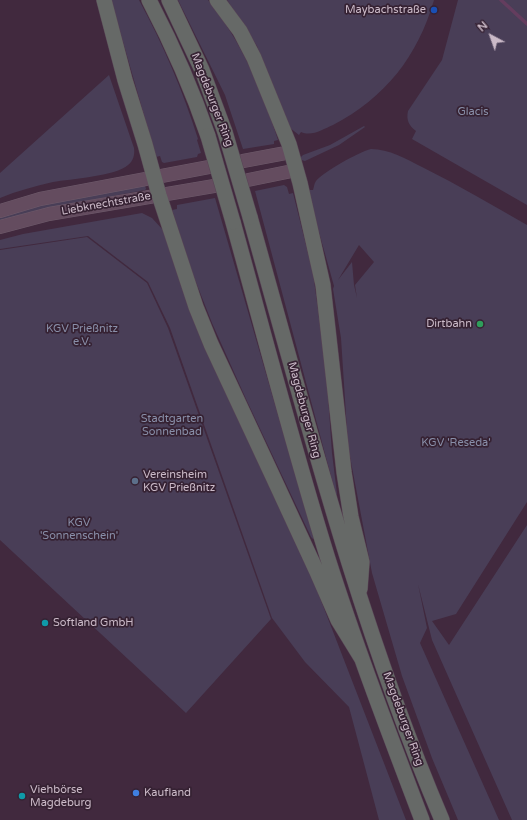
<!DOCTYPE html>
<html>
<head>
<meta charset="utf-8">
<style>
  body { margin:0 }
  #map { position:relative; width:527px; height:820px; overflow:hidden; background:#41293e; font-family:"Varela Round",sans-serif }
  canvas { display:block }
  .north { position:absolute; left:471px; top:16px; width:40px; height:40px; -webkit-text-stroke:3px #362233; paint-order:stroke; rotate:319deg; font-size:11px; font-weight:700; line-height:16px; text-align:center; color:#cbbac8 }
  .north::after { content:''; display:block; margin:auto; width:14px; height:18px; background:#cbbac8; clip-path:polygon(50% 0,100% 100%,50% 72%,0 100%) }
</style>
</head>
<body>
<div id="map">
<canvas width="527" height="820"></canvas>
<div class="north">N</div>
</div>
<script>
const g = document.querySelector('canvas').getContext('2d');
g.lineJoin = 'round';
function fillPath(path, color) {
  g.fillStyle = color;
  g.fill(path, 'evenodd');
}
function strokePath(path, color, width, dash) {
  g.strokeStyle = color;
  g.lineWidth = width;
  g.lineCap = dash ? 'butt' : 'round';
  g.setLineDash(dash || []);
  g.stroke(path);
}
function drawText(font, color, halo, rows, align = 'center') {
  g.font = font + ' "Varela Round",sans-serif';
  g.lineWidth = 3.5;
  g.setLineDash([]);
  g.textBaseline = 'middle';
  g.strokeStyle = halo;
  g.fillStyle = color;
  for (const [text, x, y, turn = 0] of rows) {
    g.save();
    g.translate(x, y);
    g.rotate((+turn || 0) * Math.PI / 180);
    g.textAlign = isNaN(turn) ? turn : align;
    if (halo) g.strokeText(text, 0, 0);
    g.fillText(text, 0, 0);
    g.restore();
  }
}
const green = new Path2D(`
  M 111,0 L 139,0 C 163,44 183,91 198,139 L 197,140 L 201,153 L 198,154 L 197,157 L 164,163 L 162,162 L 160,156 L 156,157 Z
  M 178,0 L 208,0 C 241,41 262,89 278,140 L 274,141 L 274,144 L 243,149 L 225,95 Z
  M 227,0 L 434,0 C 418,56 385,98 333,125 C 323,129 312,137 301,132 L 299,135 L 290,128 L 284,117 L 257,46 Z
  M 458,0 L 527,0 L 527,205 L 412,139 L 416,131 C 409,126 406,120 408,111 L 442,60 Z
  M 109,75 L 134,148 C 135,155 133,161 128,165 C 116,176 70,179 53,182 C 35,186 17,191 0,198 L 0,173 Z
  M 364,126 L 365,127 L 339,145 L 305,161 L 301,160 L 301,157 L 303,155 L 330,145 Z
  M 371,149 C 389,149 406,159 422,167 C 458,185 492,205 527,225 L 527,502 L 456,614 L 432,621 L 449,645 L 527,525 L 527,820 L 512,820 L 432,640 L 418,584 L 427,628 L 420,643 L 499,820 L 458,820 L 432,758 L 402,676 L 372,573 L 348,446 L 341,338 L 333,289 L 334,286 L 310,200 L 309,190 L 313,190 C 314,187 314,184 316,181 C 323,172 359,152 371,149 ZM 359,245 L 374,262 L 355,285 L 357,298 L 354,285 L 352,262 L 338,280 Z
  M 145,185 L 146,189 L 145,190 L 38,210 L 0,221 L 0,216 L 30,206 Z
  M 284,185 L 287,187 L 289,194 L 293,193 L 313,273 L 318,310 L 327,382 L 332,453 L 337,494 L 336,495 L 255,191 Z
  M 215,198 L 314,539 L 313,539 L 311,537 L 246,399 L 212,323 L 190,267 L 172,210 L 177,209 L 177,205 Z
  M 142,213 L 152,218 L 163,230 L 308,567 L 406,820 L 379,820 L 349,707 L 305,662 L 272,618 L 170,328 L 148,282 L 88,236 L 0,249 L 0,240 L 23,234 Z
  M 87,237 L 147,283 L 168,328 L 271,619 L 186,713 L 0,540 L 0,250 Z`);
const stream = new Path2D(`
  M 501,0 L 527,24`);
const secondary = new Path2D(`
  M 243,161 L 291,152
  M 248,180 L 297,170
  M 0,211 L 40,199 L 209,167
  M 0,227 L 49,214 L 214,186`);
const trunk = new Path2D(`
  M 104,0 L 125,80 L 145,144 L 159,195 L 196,307 L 211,344 L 274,479 L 317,572 L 338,620 L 362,659
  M 149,0 C 172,44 192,89 208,136
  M 169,0 L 202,70 L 225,132
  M 217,0 L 240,31 L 254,58 L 289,144 L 300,183 L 323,285 L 344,472 L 351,517 L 362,562 L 360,589
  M 250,217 C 307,420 359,625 442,820
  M 233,222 C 264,334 293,447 328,559 C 356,647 389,733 422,820`);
const trunkBridge = new Path2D(`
  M 225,132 L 250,217
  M 208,136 L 233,222`);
const markers = [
  [434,10,4,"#1a4fb4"],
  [480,324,4,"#2e9e5b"],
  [135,481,4,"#5c6f8a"],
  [45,623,4,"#0f9aa8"],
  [136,793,4,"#3f7fe0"],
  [22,796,4,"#0f9aa8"]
];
const poiNames = [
  ["Maybachstraße",426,10,"right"],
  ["Dirtbahn",472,324,"right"],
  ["Vereinsheim",143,475],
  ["KGV Prießnitz",143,488],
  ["Softland GmbH",53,623],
  ["Viehbörse",30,790],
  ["Magdeburg",30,803],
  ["Kaufland",144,793]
];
const streetNames = [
  ["Magdeburger Ring",212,100,69],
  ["Liebknechtstraße",106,204,-10],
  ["Magdeburger Ring",304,410,75],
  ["Magdeburger Ring",403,719,70]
];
const parkNames = [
  ["Glacis",473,112],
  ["KGV Prießnitz",82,329],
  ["e.V.",82,342],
  ["Stadtgarten",172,419],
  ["Sonnenbad",172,432],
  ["KGV 'Reseda'",456,443],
  ["KGV",79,523],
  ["'Sonnenschein'",79,536]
];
fillPath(green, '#493e57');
strokePath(stream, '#643d5e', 3.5);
strokePath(secondary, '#6e5b6b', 14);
strokePath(trunk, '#584555', 16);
strokePath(secondary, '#644c5f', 13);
strokePath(trunk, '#666967', 15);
strokePath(trunkBridge, '#584555', 16, []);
strokePath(trunkBridge, '#666967', 15);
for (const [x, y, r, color] of markers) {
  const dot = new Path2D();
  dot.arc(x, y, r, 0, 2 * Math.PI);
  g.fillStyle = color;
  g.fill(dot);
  strokePath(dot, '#362233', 1.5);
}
drawText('11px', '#cbbac8', '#362233', poiNames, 'left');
drawText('11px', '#cbbac8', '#362233', streetNames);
drawText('11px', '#898fa9', '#362233', parkNames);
</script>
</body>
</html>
